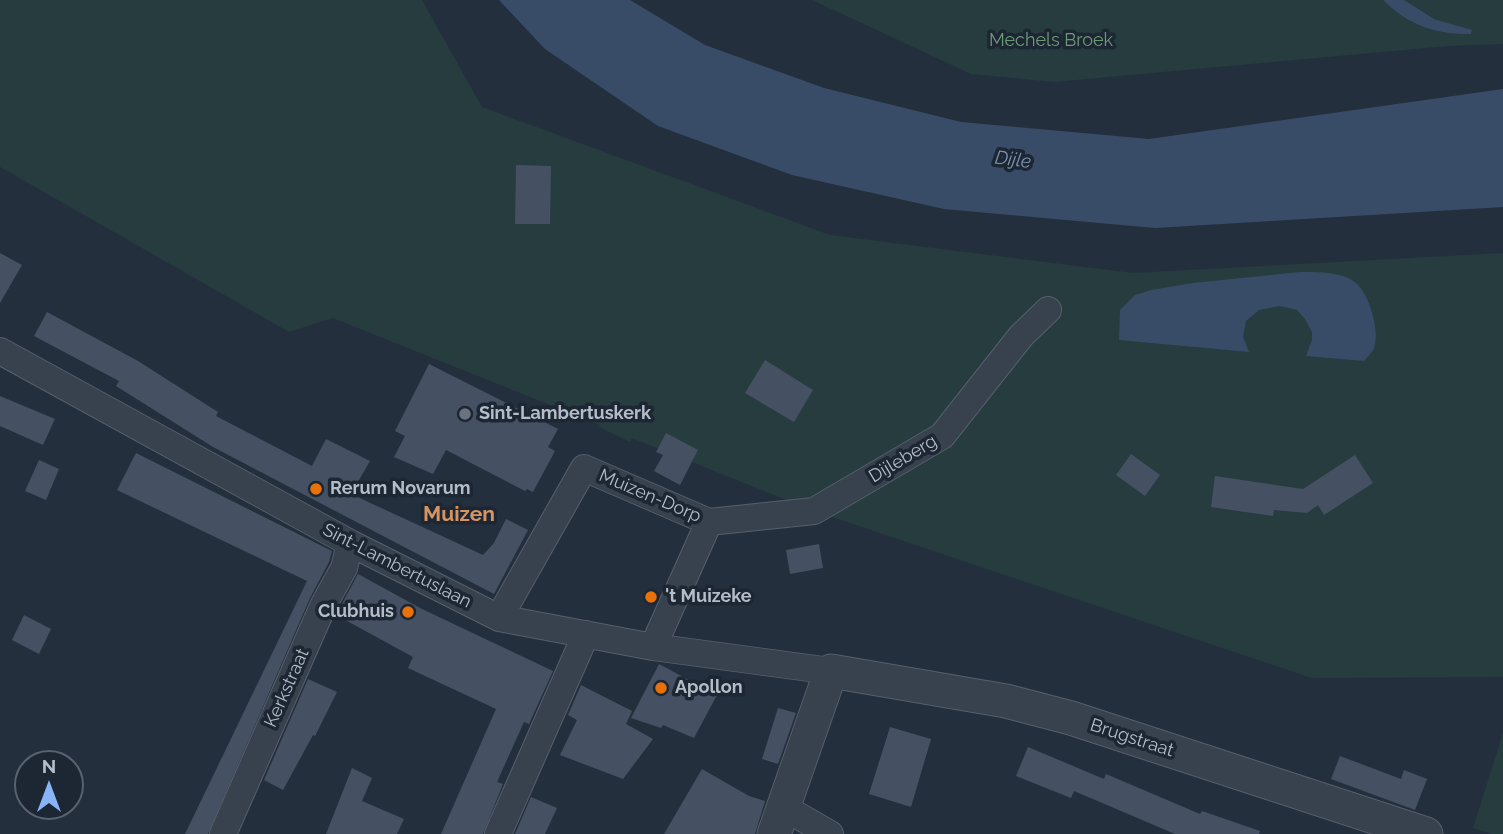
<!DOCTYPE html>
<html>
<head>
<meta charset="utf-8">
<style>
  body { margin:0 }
  #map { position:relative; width:1503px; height:834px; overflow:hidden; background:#242f3e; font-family:Raleway,sans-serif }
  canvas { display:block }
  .north { position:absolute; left:14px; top:750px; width:70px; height:70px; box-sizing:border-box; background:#1d2633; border:2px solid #59626f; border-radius:50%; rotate:0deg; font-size:19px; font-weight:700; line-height:28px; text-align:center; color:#b4bcc9 }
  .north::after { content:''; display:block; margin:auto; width:24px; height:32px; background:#8ab4f8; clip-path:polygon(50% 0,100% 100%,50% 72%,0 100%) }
</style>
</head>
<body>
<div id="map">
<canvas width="1503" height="834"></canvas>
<div class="north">N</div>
</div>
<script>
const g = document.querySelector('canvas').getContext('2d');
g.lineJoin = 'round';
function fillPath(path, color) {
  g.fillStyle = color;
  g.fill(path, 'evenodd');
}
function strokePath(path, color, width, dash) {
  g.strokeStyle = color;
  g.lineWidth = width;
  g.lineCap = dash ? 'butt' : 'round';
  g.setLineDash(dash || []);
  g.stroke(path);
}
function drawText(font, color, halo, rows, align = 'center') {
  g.font = font + ' Raleway,sans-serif';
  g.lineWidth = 7;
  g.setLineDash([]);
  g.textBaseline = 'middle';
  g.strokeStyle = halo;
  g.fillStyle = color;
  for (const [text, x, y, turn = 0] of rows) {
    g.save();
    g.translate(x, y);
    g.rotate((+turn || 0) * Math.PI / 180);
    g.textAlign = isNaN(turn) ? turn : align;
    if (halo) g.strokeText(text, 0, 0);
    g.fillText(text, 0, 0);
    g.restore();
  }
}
const green = new Path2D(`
  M 0,0 L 422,0 L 482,107 L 830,235 L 1133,273 L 1503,253 L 1503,677 L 1312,678 L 814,511 L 632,438 L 630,442 L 599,427 L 600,425 L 333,318 L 289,332 L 0,167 Z
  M 812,0 L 1383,0 C 1408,25 1436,35 1471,34 L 1465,28 L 1434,19 L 1404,0 L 1503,0 L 1503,44 L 1448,46 L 1054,82 L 971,74 Z
  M 1503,733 L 1503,834 L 1492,834 L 1473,828 Z`);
const water = new Path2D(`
  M 499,0 L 630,0 L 705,45 L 824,88 L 961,122 L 1149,139 L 1503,89 L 1503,207 L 1155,228 L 944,209 L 792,175 L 658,126 L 545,49 Z
  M 1383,0 L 1404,0 L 1434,19 L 1472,30 L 1471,34 C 1436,35 1408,25 1383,0 Z
  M 1300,272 C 1317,272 1345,271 1358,285 C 1370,297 1380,332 1374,348 C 1373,352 1367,357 1364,361 L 1306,356 L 1312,340 L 1312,332 L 1305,319 L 1297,310 L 1280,306 L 1259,310 L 1246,321 L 1243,337 L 1249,352 L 1119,340 L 1120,310 L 1135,295 L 1151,290 L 1193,283 Z`);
const building = new Path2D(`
  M 516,165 L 551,166 L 550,224 L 515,224 Z
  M 0,253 L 22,265 L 0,303 Z
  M 47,312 L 138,361 L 218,412 L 216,416 L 312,466 L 326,439 L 370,461 L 351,494 L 483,555 L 494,543 L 506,519 L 528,530 L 494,594 L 213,447 L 116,386 L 119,381 L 34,336 Z
  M 765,360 L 813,390 L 794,422 L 745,393 Z
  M 429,364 L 558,429 L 548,447 L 555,451 L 533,492 L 527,489 L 525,491 L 446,450 L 433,474 L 394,457 L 405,436 L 395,431 Z
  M 0,396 L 55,419 L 43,445 L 0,426 Z
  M 666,433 L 698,450 L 680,485 L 654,471 L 663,455 L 656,452 Z
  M 136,453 L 332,551 L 329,562 L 310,598 L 208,834 L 185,834 L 307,581 L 117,490 Z
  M 1131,454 L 1160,475 L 1145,496 L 1116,475 Z
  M 1355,455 L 1373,483 L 1324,515 L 1318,505 L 1307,513 L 1274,510 L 1273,516 L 1211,507 L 1215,476 L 1303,489 Z
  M 39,460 L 59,469 L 46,500 L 25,491 Z
  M 819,544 L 823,568 L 790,574 L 786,550 Z
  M 358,574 L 422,609 L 553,671 L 529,724 L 524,722 L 497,782 L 503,784 L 483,834 L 441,834 L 496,709 L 408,668 L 413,657 L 336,615 Z
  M 24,615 L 51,629 L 39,654 L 12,640 Z
  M 659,664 L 717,695 L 694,738 L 663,725 L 661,728 L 631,718 Z
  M 308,679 L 337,692 L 315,736 L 313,735 L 283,790 L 264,780 Z
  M 581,685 L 632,711 L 626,724 L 653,739 L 623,779 L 560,755 L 577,720 L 568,715 Z
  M 778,708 L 796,713 L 778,764 L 762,759 Z
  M 890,727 L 931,739 L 911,807 L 869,794 Z
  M 1028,747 L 1104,779 L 1106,774 L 1200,814 L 1202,811 L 1260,831 L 1259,834 L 1175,834 L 1074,791 L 1071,798 L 1016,776 Z
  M 1340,756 L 1401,779 L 1404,770 L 1427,779 L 1415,810 L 1331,779 Z
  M 352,768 L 372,778 L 362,801 L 404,819 L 397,834 L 326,834 Z
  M 702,769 L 749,796 L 765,801 L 755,834 L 664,834 Z
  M 531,797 L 557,808 L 545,834 L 515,834 Z`);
const minor = new Path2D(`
  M 0,351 L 350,543 L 499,618 L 653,647 L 831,671
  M 709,522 L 814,511 L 942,436 L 1021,336 L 1048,310
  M 499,618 L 584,468 L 709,522 L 653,647
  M 785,808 L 830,834
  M 223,834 L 324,604 L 344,568 L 350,543
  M 498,834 L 586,634`);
const tertiary = new Path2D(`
  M 774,834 L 831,671 L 1006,701 L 1071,718 L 1426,834`);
const markers = [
  [465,414,7,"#6b7280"],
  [316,489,7,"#e8710a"],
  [651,597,7,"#e8710a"],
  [408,612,7,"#e8710a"],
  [661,688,7,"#e8710a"]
];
const parkNames = [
  ["Mechels Broek",1051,41]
];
const poiNames = [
  ["Sint-Lambertuskerk",479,414],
  ["Rerum Novarum",330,489],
  ["'t Muizeke",665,597],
  ["Clubhuis",394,612,"right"],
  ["Apollon",675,688]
];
const streetNames = [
  ["Dijleberg",903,459,-31],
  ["Muizen-Dorp",650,496,23],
  ["Sint-Lambertuslaan",397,566,27],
  ["Kerkstraat",287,688,-66],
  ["Brugstraat",1132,738,18]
];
const waterNames = [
  ["Dijle",1013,160,7]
];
const quarterNames = [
  ["Muizen",459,515]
];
fillPath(green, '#263c3f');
fillPath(water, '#394c67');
fillPath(building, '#455162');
strokePath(minor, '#565f6c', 28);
strokePath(tertiary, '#565f6c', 35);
strokePath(minor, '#38414e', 26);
strokePath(tertiary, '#38414e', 33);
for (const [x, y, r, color] of markers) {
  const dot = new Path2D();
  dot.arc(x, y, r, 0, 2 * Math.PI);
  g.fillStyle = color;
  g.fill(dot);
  strokePath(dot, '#1d2633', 2.5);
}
drawText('18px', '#6b9a76', '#1d2633', parkNames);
drawText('bold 18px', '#b4bcc9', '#1d2633', poiNames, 'left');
drawText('18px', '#b4bcc9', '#1d2633', streetNames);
drawText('italic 19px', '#7c92b1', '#1d2633', waterNames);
drawText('bold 21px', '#d59563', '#1d2633', quarterNames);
</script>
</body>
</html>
